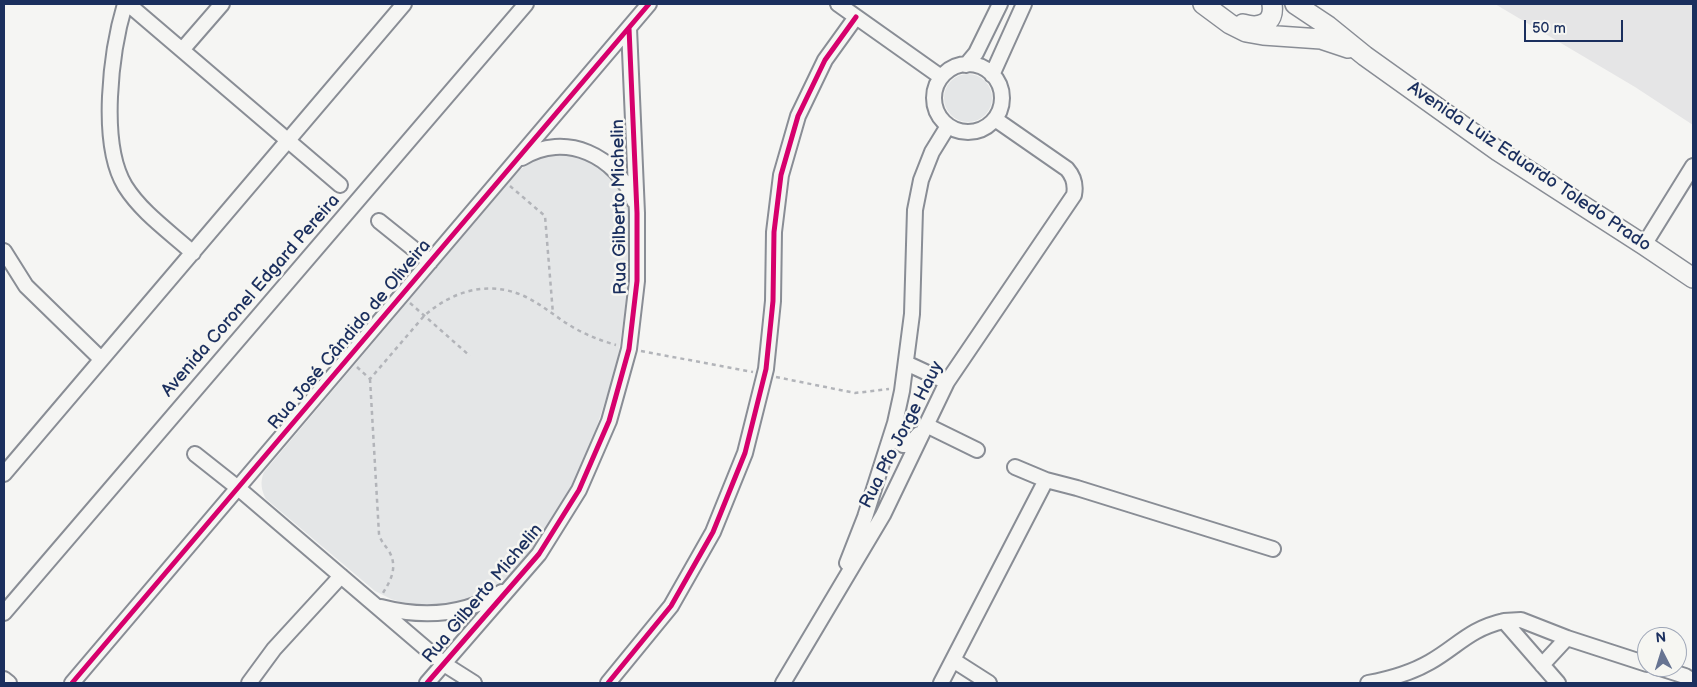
<!DOCTYPE html>
<html>
<head>
<meta charset="utf-8">
<style>
  body { margin:0 }
  #map { position:relative; width:1697px; height:687px; overflow:hidden; background:#f5f5f3; font-family:"Balsamiq Sans",sans-serif }
  canvas { display:block }
  .frame { position:absolute; inset:0; border:5px solid #1b2f5e; pointer-events:none }
  .north { position:absolute; left:1637px; top:627px; width:50px; height:50px; box-sizing:border-box; background:#f6f6f2; border:1px solid #9ea6b7; border-radius:50%; rotate:355deg; font-size:14px; font-weight:700; line-height:20px; text-align:center; color:#1b2f5e }
  .north::after { content:''; display:block; margin:auto; width:18px; height:22px; background:#677492; clip-path:polygon(50% 0,100% 100%,50% 72%,0 100%) }
  .scale { position:absolute; left:1524px; top:20px; width:99px; height:22px; box-sizing:border-box; border:2px solid #1b2f5e; border-top:0; padding-left:6px; font-size:15px; line-height:18px; white-space:nowrap; color:#1b2f5e; -webkit-text-stroke:4px #f6f6f2; paint-order:stroke }
</style>
</head>
<body>
<div id="map">
<canvas width="1697" height="687"></canvas>
<div class="frame"></div>
<div class="north">N</div>
<div class="scale">50 m</div>
</div>
<script>
const g = document.querySelector('canvas').getContext('2d');
g.lineJoin = 'round';
function fillPath(path, color) {
  g.fillStyle = color;
  g.fill(path, 'evenodd');
}
function strokePath(path, color, width, dash) {
  g.strokeStyle = color;
  g.lineWidth = width;
  g.lineCap = dash ? 'butt' : 'round';
  g.setLineDash(dash || []);
  g.stroke(path);
}
function drawText(font, color, halo, rows, align = 'center') {
  g.font = font + ' "Balsamiq Sans",sans-serif';
  g.lineWidth = 5;
  g.setLineDash([]);
  g.textBaseline = 'middle';
  g.strokeStyle = halo;
  g.fillStyle = color;
  for (const [text, x, y, turn = 0] of rows) {
    g.save();
    g.translate(x, y);
    g.rotate((+turn || 0) * Math.PI / 180);
    g.textAlign = isNaN(turn) ? turn : align;
    if (halo) g.strokeText(text, 0, 0);
    g.fillText(text, 0, 0);
    g.restore();
  }
}
const built = new Path2D(`
  M 1495,4 L 1693,4 L 1693,125 L 1635,87 Z`);
const green = new Path2D(`
  M944 98a24 24 0 1 1 48 0a24 24 0 1 1-48 0Z
  M 558,153 C 592,154 619,174 628,207 L 629,281 L 617,365 L 590,447 L 568,495 L 539,540 L 505,581 L 491,591 L 459,605 L 424,607 L 407,604 L 391,599 L 375,591 L 266,499 C 261,490 260,481 264,472 L 519,170 L 537,159 Z`);
const path = new Path2D(`
  M 510,186 L 545,216 L 553,314
  M 410,303 L 470,356
  M 641,351 L 753,372
  M 357,367 L 370,379 L 424,316 C 452,291 488,280 524,296 C 543,305 558,319 576,329 C 589,336 602,341 616,345
  M 776,377 L 855,393 L 889,389
  M 370,379 L 379,534 C 381,542 385,545 389,551 C 398,567 391,580 383,593`);
const street = new Path2D(`
  M 125,4 C 111,51 99,143 125,186 C 142,213 170,232 193,253
  M 128,4 L 340,185
  M 838,4 L 941,77
  M 182,50 L 222,4
  M934 98a34 34 0 1 1 68 0a34 34 0 1 1-68 0Z
  M 966,65 L 976,53 L 1000,4
  M 992,75 L 1024,4
  M 522,158 C 565,131 617,156 634,201
  M 379,221 L 430,262
  M 1644,245 L 1693,166
  M 4,251 L 26,286 L 101,359
  M 906,363 L 947,382
  M 926,425 L 977,450
  M 895,427 L 896,441 L 903,445 L 910,444 L 919,434
  M 195,454 L 238,488 L 444,664 L 474,683
  M 1015,467 L 1046,480 L 1077,488 L 1273,549
  M 4,474 L 404,4
  M 847,563 L 865,517 L 895,423 L 902,391 L 912,314 L 915,210 L 921,180 L 932,152 L 948,126
  M 381,607 C 423,618 465,615 502,592
  M 4,613 C 177,409 353,208 526,4
  M 1504,621 L 1521,620 L 1567,638 L 1647,664
  M 953,660 L 989,683
  M 1542,665 L 1567,638
  M 1657,667 L 1685,676 L 1693,681
  M 4,679 L 9,683
  M 72,683 L 649,4
  M 249,683 L 274,649 L 341,576
  M 427,683 L 539,554 L 579,490 L 609,421 L 629,349 L 637,281 L 637,213 L 629,28
  M 608,683 L 671,606 L 713,532 L 745,453 L 766,369 L 773,301 L 774,232 L 781,175 L 798,116 L 825,60 L 856,17
  M 783,683 L 883,515 L 947,382 L 1074,195 C 1076,185 1074,177 1067,169 L 995,119
  M 941,683 L 1046,480
  M 1368,683 C 1390,679 1411,673 1430,662 C 1458,646 1469,629 1504,621 L 1558,683`);
const secondary = new Path2D(`
  M 1203,4 L 1230,24 L 1246,32 L 1263,35 L 1321,39 L 1348,48
  M 1295,4 L 1328,26 L 1365,56 L 1498,151 L 1644,245 L 1693,278
  M 1243,24 C 1259,29 1275,24 1272,4`);
const cycleway = new Path2D(`
  M 72,683 L 649,4
  M 427,683 L 539,554 L 579,490 L 609,421 L 629,349 L 637,281 L 637,213 L 629,28
  M 608,683 L 671,606 L 713,532 L 745,453 L 766,369 L 773,301 L 774,232 L 781,175 L 798,116 L 825,60 L 856,17`);
const streetNames = [
  ["Avenida Luiz Eduardo Toledo Prado",1529,167,34],
  ["Rua Gilberto Michelin",620,207,-91],
  ["Avenida Coronel Edgard Pereira",251,296,-49],
  ["Rua José Cândido de Oliveira",350,335,-50],
  ["Rua Pfo Jorge Hauy",902,435,-63],
  ["Rua Gilberto Michelin",483,594,-50]
];
fillPath(built, '#e5e5e6');
fillPath(green, '#e4e6e7');
strokePath(street, '#898d95', 18);
strokePath(secondary, '#898d95', 22);
strokePath(path, '#b2b4b9', 2.5, [4, 4]);
strokePath(street, '#f5f5f3', 14);
strokePath(secondary, '#f5f5f3', 19);
strokePath(cycleway, '#d6006c', 5);
drawText('18px', '#1b2f5e', '#f6f6f2', streetNames);
</script>
</body>
</html>
